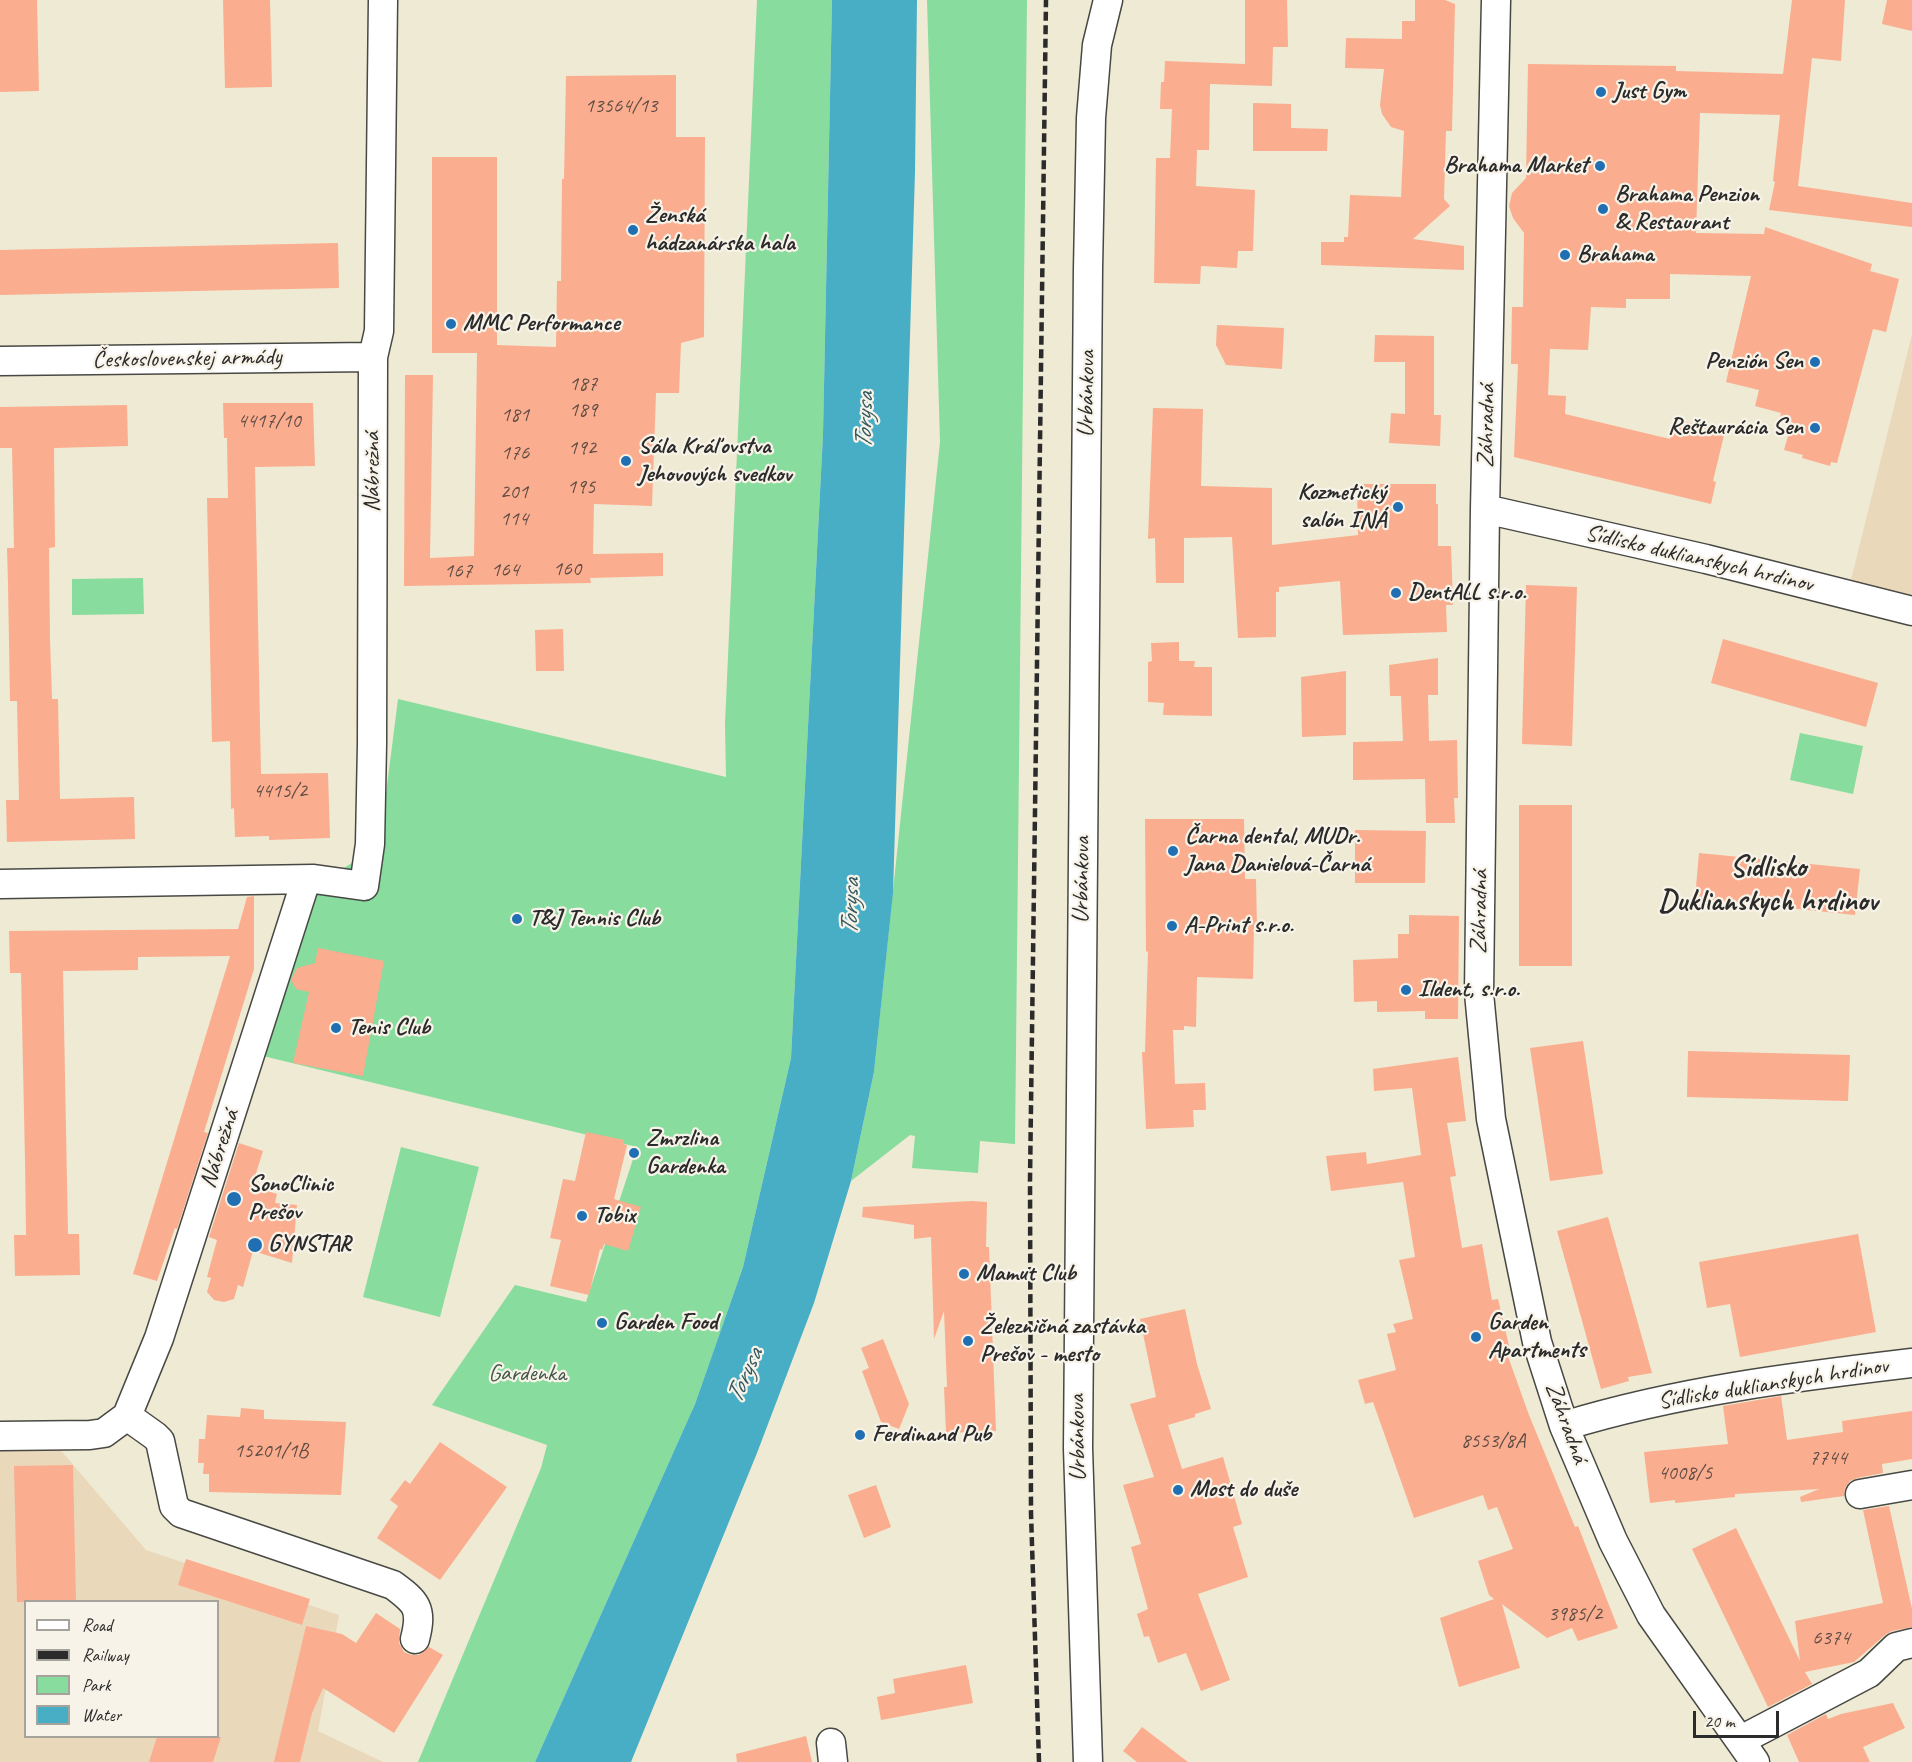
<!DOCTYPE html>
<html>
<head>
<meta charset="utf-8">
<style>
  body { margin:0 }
  #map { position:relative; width:1912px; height:1762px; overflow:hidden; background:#efead3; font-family:Caveat,sans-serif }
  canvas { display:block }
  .legend { position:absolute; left:24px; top:1600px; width:195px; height:138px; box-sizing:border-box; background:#f7f3e8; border:2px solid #a5a39c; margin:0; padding:8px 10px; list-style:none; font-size:18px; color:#2b2b2b }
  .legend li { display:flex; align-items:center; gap:12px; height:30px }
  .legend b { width:30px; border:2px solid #a5a39c }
  .scale { position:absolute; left:1693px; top:1711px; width:86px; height:27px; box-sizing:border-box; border:3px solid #2b2b2b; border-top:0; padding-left:8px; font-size:18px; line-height:21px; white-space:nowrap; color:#2b2b2b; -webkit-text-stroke:4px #f7f3e8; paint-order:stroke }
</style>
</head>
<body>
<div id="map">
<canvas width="1912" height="1762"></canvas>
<ul class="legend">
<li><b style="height:8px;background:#fff"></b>Road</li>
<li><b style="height:8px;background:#2b2b2b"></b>Railway</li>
<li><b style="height:16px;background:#88dc9e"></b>Park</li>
<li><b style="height:16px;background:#47aec6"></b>Water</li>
</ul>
<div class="scale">20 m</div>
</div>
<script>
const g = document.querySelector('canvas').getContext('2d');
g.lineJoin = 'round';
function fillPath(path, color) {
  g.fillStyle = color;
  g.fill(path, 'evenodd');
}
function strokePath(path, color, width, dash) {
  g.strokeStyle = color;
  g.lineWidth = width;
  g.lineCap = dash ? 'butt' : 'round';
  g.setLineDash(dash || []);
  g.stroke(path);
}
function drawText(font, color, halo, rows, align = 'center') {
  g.font = font + ' Caveat,sans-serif';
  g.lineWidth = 4.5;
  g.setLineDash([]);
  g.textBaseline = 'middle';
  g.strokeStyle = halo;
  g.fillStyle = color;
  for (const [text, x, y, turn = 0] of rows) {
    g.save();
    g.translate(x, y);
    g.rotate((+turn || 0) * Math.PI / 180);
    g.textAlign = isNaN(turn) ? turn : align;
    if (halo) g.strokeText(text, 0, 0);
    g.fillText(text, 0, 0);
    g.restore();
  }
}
const built = new Path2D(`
  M 1912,334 L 1912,607 L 1848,592 Z
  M 0,1425 L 45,1432 L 146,1550 L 339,1615 L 318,1731 L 383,1762 L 0,1762 ZM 26,1602 L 218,1602 L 218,1736 L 26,1736 Z`);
const green = new Path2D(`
  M 757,0 L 832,0 L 823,434 L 791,1058 L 743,1267 L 695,1404 L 535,1762 L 418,1762 L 541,1468 L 547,1445 L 432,1405 L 515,1285 L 586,1302 L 637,1147 L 259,1055 L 324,870 L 344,868 L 369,852 L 382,825 L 398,699 L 726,777 L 725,724 Z
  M 927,0 L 1027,0 L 1015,1144 L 980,1141 L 978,1173 L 912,1168 L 915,1136 L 910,1135 L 851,1181 L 874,1072 L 940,442 Z
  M 143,578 L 144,614 L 72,615 L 72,579 Z
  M 1800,733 L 1863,746 L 1853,794 L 1790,780 Z
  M 401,1147 L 479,1167 L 440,1317 L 363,1297 Z`);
const water = new Path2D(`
  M 832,0 L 917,0 L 915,172 L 893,893 L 874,1072 L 851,1181 L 814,1303 L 757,1453 L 631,1762 L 535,1762 L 695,1404 L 743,1267 L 791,1058 L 823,434 Z`);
const building = new Path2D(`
  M 0,0 L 37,0 L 39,91 L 0,92 Z
  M 223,0 L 270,0 L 272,87 L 225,88 Z
  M 1245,0 L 1287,0 L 1288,47 L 1273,47 L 1272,86 L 1210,84 L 1209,150 L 1197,150 L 1196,186 L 1255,190 L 1253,251 L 1238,251 L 1237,268 L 1201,266 L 1200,284 L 1154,283 L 1156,158 L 1170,158 L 1172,109 L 1160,109 L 1161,82 L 1164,82 L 1165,61 L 1245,64 Z
  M 1415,0 L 1445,0 L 1455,4 L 1452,131 L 1446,131 L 1444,199 L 1450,206 L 1413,239 L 1464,246 L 1464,270 L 1321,265 L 1321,242 L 1344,242 L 1344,237 L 1348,237 L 1350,195 L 1401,197 L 1404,131 L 1391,127 L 1382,114 L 1380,105 L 1384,69 L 1345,68 L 1346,38 L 1402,39 L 1402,21 L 1415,21 Z
  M 1792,0 L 1845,0 L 1841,61 L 1812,58 L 1798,186 L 1912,203 L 1912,227 L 1769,210 L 1775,182 L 1773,181 L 1780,115 L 1700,113 L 1696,233 L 1764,234 L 1765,227 L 1872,264 L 1870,271 L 1899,279 L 1886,332 L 1873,329 L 1837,463 L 1831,462 L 1830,466 L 1802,458 L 1803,455 L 1784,450 L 1792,422 L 1780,418 L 1781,413 L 1755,406 L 1759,390 L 1726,382 L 1751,276 L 1670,274 L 1670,299 L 1626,299 L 1626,308 L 1591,307 L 1588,350 L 1550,349 L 1548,395 L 1566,396 L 1565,414 L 1670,439 L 1674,419 L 1725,431 L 1713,481 L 1716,482 L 1711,504 L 1514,457 L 1518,364 L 1511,364 L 1512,307 L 1523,307 L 1524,233 L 1513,218 L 1509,206 L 1512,193 L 1526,178 L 1528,64 L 1676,66 L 1676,71 L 1783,74 Z
  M 1887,0 L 1912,0 L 1912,31 L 1882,24 Z
  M 676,75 L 676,137 L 705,137 L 704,337 L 681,343 L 679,393 L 656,393 L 652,506 L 594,504 L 593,554 L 663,553 L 663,576 L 590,578 L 591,583 L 404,586 L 405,375 L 433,375 L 430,558 L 474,556 L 477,353 L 432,353 L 432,157 L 497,157 L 497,345 L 556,347 L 557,281 L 561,281 L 562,179 L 564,179 L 566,76 Z
  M 1253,103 L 1291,104 L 1291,128 L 1328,129 L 1327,151 L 1253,151 Z
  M 338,243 L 339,288 L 0,295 L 0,250 Z
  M 1217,325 L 1284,328 L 1282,369 L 1226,365 L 1216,345 Z
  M 1375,335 L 1434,336 L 1434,415 L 1441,415 L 1440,446 L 1389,443 L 1391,413 L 1405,414 L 1405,362 L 1374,362 Z
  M 223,403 L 313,403 L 315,466 L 255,467 L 261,774 L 328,773 L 330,838 L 269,840 L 269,836 L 235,837 L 234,808 L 231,809 L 230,741 L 212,742 L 207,498 L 228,498 L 227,438 L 224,438 Z
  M 127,405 L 128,446 L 54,448 L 55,547 L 49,548 L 50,639 L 52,699 L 58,699 L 60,799 L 134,797 L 135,839 L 7,842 L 6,800 L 19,800 L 17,701 L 10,701 L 8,584 L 7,548 L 14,548 L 12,448 L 0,448 L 0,407 Z
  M 1153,408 L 1203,409 L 1201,486 L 1272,488 L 1272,545 L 1358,535 L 1357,484 L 1436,484 L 1436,504 L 1438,504 L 1438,546 L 1451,546 L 1453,605 L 1446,605 L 1447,632 L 1343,635 L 1340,581 L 1279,587 L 1279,592 L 1276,592 L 1276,637 L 1238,638 L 1232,537 L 1184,538 L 1184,583 L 1156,583 L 1155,538 L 1148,539 Z
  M 1526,585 L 1577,587 L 1572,746 L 1522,744 Z
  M 563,629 L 564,671 L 536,671 L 535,630 Z
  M 1723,639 L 1878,683 L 1866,727 L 1711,683 Z
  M 1179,642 L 1179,661 L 1195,661 L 1194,667 L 1212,667 L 1212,716 L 1163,715 L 1164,703 L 1148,702 L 1148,662 L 1152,661 L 1151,643 Z
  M 1438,658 L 1438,695 L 1428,695 L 1429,741 L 1457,740 L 1458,798 L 1454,798 L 1455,823 L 1426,823 L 1425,779 L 1353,780 L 1353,742 L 1403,741 L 1401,696 L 1390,696 L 1389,665 Z
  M 1346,671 L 1346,735 L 1302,737 L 1301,677 Z
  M 1519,805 L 1572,805 L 1572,966 L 1519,966 Z
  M 1145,819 L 1244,819 L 1245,879 L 1256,879 L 1257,928 L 1254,928 L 1253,979 L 1197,977 L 1196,1027 L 1184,1026 L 1184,1030 L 1173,1030 L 1175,1084 L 1205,1083 L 1206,1110 L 1193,1110 L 1194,1127 L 1146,1129 L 1142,1052 L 1145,1052 L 1148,951 L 1146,952 Z
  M 1355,830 L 1426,831 L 1425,883 L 1355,883 Z
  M 1699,853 L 1860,869 L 1855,915 L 1695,898 Z
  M 254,896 L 254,969 L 204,1132 L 208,1133 L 177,1229 L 175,1228 L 157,1281 L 133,1274 L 230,956 L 138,957 L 138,970 L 63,971 L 68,1234 L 79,1234 L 80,1275 L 15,1276 L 14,1235 L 26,1235 L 25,1160 L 21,973 L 10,973 L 9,931 L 238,929 L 247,897 Z
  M 1409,915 L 1459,916 L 1458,1019 L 1425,1019 L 1425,1011 L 1377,1012 L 1377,1001 L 1354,1002 L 1353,960 L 1398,958 L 1398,934 L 1409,934 Z
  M 318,948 L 384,961 L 363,1076 L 293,1063 L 309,992 L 296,989 L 291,980 L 297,968 L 315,963 Z
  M 1583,1041 L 1603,1174 L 1550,1181 L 1530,1048 Z
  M 1688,1051 L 1850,1055 L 1848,1101 L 1687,1097 Z
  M 1458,1057 L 1466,1121 L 1447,1123 L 1456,1176 L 1450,1177 L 1462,1248 L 1482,1244 L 1492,1300 L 1498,1299 L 1510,1350 L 1506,1351 L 1529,1415 L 1575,1527 L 1578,1526 L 1618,1628 L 1578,1641 L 1572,1628 L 1547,1638 L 1502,1604 L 1520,1668 L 1459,1687 L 1440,1618 L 1494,1599 L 1489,1595 L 1478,1561 L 1513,1549 L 1497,1507 L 1488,1510 L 1483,1495 L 1414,1518 L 1373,1402 L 1365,1404 L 1358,1380 L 1396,1370 L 1387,1334 L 1396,1332 L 1393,1324 L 1413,1319 L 1399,1260 L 1415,1257 L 1403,1182 L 1331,1191 L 1326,1156 L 1366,1152 L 1367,1164 L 1421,1155 L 1412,1088 L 1374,1091 L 1373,1069 Z
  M 586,1132 L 624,1140 L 623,1144 L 627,1145 L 614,1199 L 641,1207 L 628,1251 L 604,1244 L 602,1250 L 600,1249 L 589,1295 L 550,1286 L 561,1240 L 550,1238 L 563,1179 L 575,1181 Z
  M 239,1143 L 263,1151 L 252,1186 L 277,1194 L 275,1203 L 297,1205 L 292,1263 L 253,1251 L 243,1287 L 238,1285 L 234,1299 L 224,1302 L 214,1300 L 207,1292 L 211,1278 L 207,1277 L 217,1240 L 209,1237 Z
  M 972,1201 L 987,1202 L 986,1247 L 989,1247 L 996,1431 L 946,1433 L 944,1387 L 947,1387 L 944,1311 L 934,1339 L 931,1237 L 914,1239 L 914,1225 L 862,1217 L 863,1207 Z
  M 1608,1217 L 1652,1373 L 1628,1377 L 1629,1381 L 1601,1389 L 1557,1231 Z
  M 1858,1234 L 1876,1332 L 1740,1357 L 1730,1304 L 1707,1308 L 1699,1262 Z
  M 1185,1309 L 1197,1364 L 1211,1409 L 1195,1414 L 1195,1417 L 1168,1425 L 1182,1469 L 1223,1457 L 1242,1524 L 1233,1527 L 1248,1577 L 1198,1594 L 1230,1680 L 1201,1691 L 1186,1653 L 1158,1663 L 1149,1636 L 1144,1637 L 1137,1614 L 1148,1609 L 1131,1547 L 1141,1544 L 1123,1485 L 1154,1477 L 1130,1404 L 1156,1397 L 1140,1319 Z
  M 883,1339 L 909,1404 L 899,1429 L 881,1422 L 862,1371 L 869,1368 L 861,1348 Z
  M 1781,1396 L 1787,1440 L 1843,1432 L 1842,1421 L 1912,1411 L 1912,1459 L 1882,1464 L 1883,1473 L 1857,1478 L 1850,1481 L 1845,1488 L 1844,1496 L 1801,1502 L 1800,1497 L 1819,1489 L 1735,1494 L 1735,1497 L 1675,1503 L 1675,1500 L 1650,1503 L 1644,1452 L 1728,1444 L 1723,1406 Z
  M 241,1408 L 264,1410 L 264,1419 L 346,1422 L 341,1495 L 209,1492 L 209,1474 L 203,1474 L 204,1463 L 198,1463 L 199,1439 L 205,1439 L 207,1415 L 240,1417 Z
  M 440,1442 L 507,1487 L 440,1580 L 377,1538 L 398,1506 L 390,1500 L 405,1480 L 410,1484 Z
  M 73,1465 L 76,1602 L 17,1602 L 14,1466 Z
  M 876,1485 L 891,1527 L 864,1538 L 848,1495 Z
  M 1889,1506 L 1912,1609 L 1912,1627 L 1892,1631 L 1885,1635 L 1854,1662 L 1805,1672 L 1812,1684 L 1768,1707 L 1692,1549 L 1736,1528 L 1800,1661 L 1795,1621 L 1883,1603 L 1863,1510 Z
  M 186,1559 L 310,1599 L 302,1625 L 178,1585 Z
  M 376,1613 L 400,1629 L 399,1643 L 404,1652 L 412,1655 L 419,1655 L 429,1647 L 443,1655 L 394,1733 L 323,1688 L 312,1713 L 300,1762 L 274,1762 L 306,1626 L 342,1634 L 356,1643 Z
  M 966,1665 L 973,1703 L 881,1720 L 877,1697 L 895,1693 L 893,1679 Z
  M 1893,1703 L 1905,1728 L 1863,1747 L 1870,1762 L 1799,1762 L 1787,1735 L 1826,1714 L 1828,1719 L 1841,1714 Z
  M 1142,1727 L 1188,1762 L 1137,1762 L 1123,1751 Z
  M 806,1736 L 812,1762 L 737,1762 L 736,1754 Z
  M 157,1737 L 221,1737 L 213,1762 L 149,1762 Z`);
const minor = new Path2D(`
  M 1496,0 L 1485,509 L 1479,993 L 1491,1119 L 1537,1342 L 1564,1426 L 1613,1541 L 1651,1615 L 1755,1762
  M 0,361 L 373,357
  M 1485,509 L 1706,559 L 1912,611
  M 0,884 L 314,879 L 364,886 L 370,844 L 372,744 L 373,357 L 379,331 L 383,0
  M 127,1416 L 155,1436 L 160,1441 L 174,1506 L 181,1513 L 393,1585 C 416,1602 423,1608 415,1639
  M 1564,1426 C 1678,1391 1794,1377 1912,1363
  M 0,1436 L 90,1435 L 104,1433 L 127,1416 L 159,1338 L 306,880
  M 1860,1494 L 1912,1485
  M 1741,1740 L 1869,1673 L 1896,1647 L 1912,1643
  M 831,1743 L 833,1762
  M 1088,1762 L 1078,1448 L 1088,269 L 1091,118 L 1097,45 L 1108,0`);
const rail = new Path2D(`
  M 1039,1762 L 1031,1513 L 1030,1180 L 1046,0`);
const markers = [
  [1601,92,6,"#1f6fb2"],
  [1600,166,6,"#1f6fb2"],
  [1603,209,6,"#1f6fb2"],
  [633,230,6,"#1f6fb2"],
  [1565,255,6,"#1f6fb2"],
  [451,324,6,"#1f6fb2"],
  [1815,362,6,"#1f6fb2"],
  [1815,428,6,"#1f6fb2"],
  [626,461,6,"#1f6fb2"],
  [1398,507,6,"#1f6fb2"],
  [1396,593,6,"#1f6fb2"],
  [1173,851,6,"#1f6fb2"],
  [517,919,6,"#1f6fb2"],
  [1172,926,6,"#1f6fb2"],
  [1406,990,6,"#1f6fb2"],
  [336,1028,6,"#1f6fb2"],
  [634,1153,6,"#1f6fb2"],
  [234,1199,8,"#1f6fb2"],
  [582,1216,6,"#1f6fb2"],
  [255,1245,8,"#1f6fb2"],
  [964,1274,6,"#1f6fb2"],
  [602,1323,6,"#1f6fb2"],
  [1476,1337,6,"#1f6fb2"],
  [968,1341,6,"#1f6fb2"],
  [860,1435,6,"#1f6fb2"],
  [1178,1490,6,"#1f6fb2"]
];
const numberNames = [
  ["13564/13",621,106],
  ["187",583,384],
  ["189",583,410],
  ["181",515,415],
  ["4417/10",269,421],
  ["192",582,448],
  ["176",515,453],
  ["195",581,487],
  ["201",514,492],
  ["114",514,519],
  ["160",567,569],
  ["164",505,570],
  ["167",458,571],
  ["4415/2",280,791],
  ["8553/8A",1493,1441],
  ["15201/1B",271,1451],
  ["7744",1828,1458],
  ["4008/5",1685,1473],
  ["3985/2",1575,1614],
  ["6374",1831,1638]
];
const poiNames = [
  ["Just Gym",1613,92],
  ["Brahama Market",1588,166,"right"],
  ["Brahama Penzion",1615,195],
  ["& Restaurant",1615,223],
  ["Ženská",645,216],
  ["hádzanárska hala",645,244],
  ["Brahama",1577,255],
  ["MMC Performance",463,324],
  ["Penzión Sen",1803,362,"right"],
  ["Reštaurácia Sen",1803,428,"right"],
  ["Sála Kráľovstva",638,447],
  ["Jehovových svedkov",638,475],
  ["Kozmetický",1386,493,"right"],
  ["salón INÁ",1386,521,"right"],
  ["DentALL s.r.o.",1408,593],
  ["Čarna dental, MUDr.",1185,837],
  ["Jana Danielová-Čarná",1185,865],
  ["T&J Tennis Club",529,919],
  ["A-Print s.r.o.",1184,926],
  ["Ildent, s.r.o.",1418,990],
  ["Tenis Club",348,1028],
  ["Zmrzlina",646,1139],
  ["Gardenka",646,1167],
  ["SonoClinic",248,1185],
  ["Prešov",248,1213],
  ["Tobix",594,1216],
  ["GYNSTAR",268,1245],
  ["Mamut Club",976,1274],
  ["Garden Food",614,1323],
  ["Garden",1488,1323],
  ["Apartments",1488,1351],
  ["Železničná zastávka",980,1327],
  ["Prešov - mesto",980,1355],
  ["Ferdinand Pub",872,1435],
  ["Most do duše",1190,1490]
];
const streetNames = [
  ["Československej armády",187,359,-1],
  ["Urbánkova",1087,394,-89],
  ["Záhradná",1487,426,-89],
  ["Nábrežná",373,472,-90],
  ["Sídlisko duklianskych hrdinov",1699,559,13],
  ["Urbánkova",1082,880,-89],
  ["Záhradná",1480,912,-89],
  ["Nábrežná",220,1149,-72],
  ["Sídlisko duklianskych hrdinov",1773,1384,-9],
  ["Záhradná",1566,1423,70],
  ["Urbánkova",1078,1438,-91]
];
const parkNames = [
  ["Gardenka",527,1374]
];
const waterNames = [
  ["Torysa",865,421,-88],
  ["Torysa",851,907,-88],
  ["Torysa",745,1376,-66]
];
const districtNames = [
  ["Sídlisko",1768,868],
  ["Duklianskych hrdinov",1768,902]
];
fillPath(built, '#ead8ba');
fillPath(green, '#88dc9e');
fillPath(water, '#47aec6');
fillPath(building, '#fbad8f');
strokePath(minor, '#484844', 31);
strokePath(minor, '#fff', 28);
strokePath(rail, '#2b2b2b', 4.5, [9, 4.5]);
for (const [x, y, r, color] of markers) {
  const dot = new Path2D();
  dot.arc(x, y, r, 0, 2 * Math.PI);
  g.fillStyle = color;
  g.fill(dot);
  strokePath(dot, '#f7f3e8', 2);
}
drawText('21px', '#5f4c44', null, numberNames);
drawText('bold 24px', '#2b2b2b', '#f7f3e8', poiNames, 'left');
drawText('24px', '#2b2b2b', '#f7f3e8', streetNames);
drawText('24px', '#425748', '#f7f3e8', parkNames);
drawText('italic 26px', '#355961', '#f7f3e8', waterNames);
drawText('bold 30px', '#2b2b2b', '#f7f3e8', districtNames);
</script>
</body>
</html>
